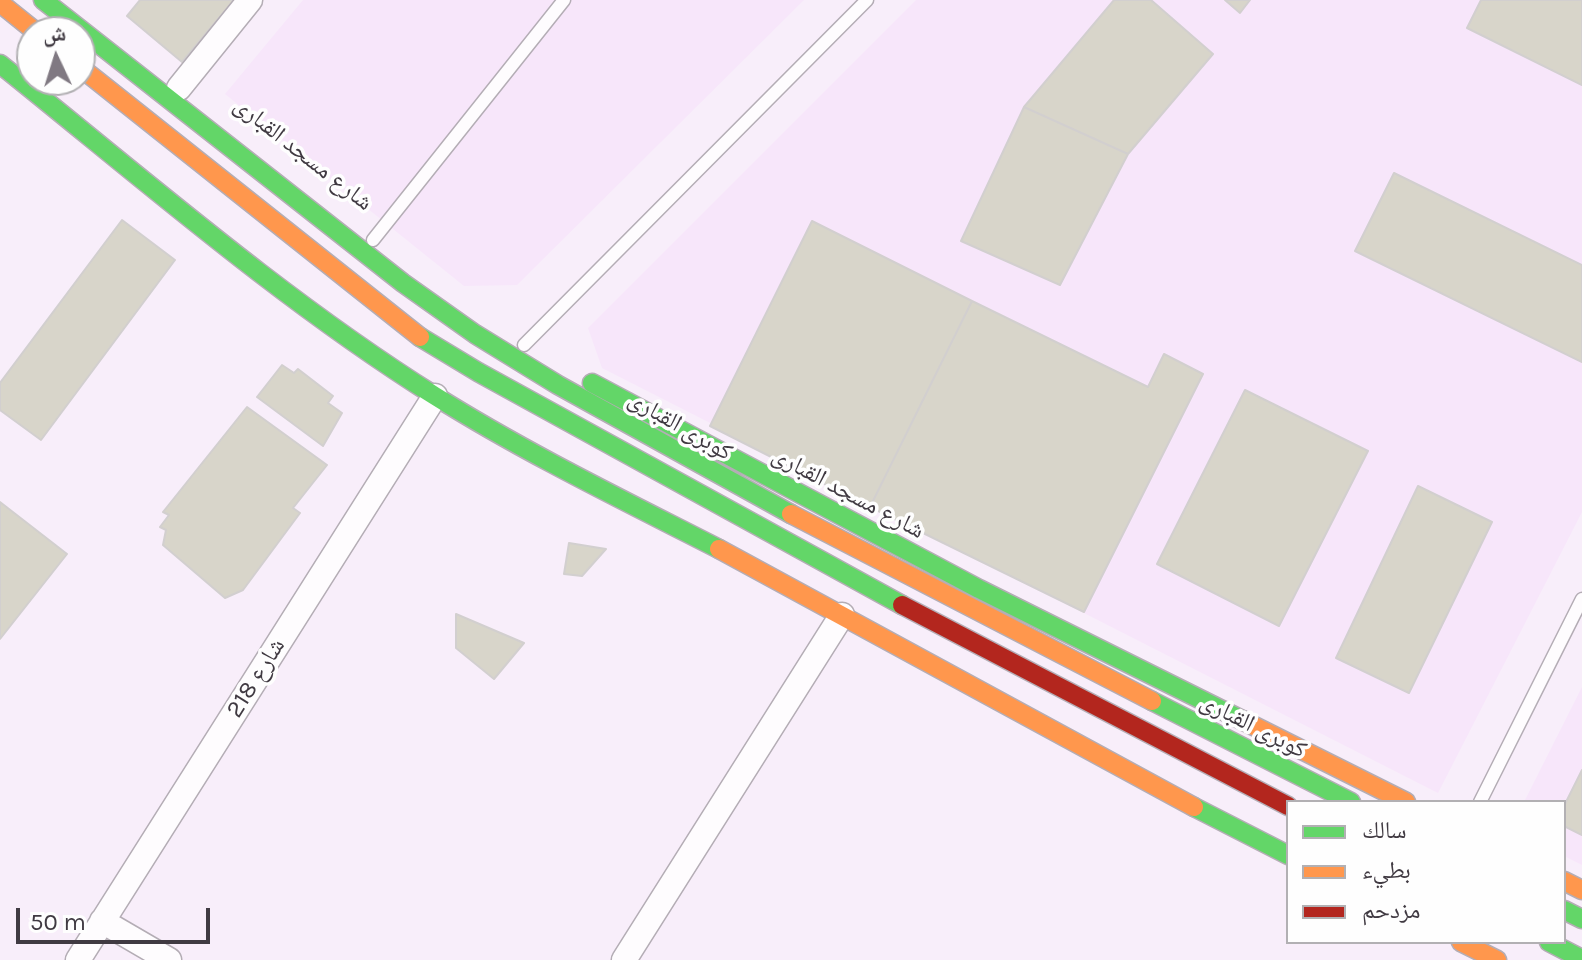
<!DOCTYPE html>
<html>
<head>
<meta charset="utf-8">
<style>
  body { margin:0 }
  #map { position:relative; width:1582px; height:960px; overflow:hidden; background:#f8eefa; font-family:Karla,"Noto Naskh Arabic",sans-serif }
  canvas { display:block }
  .legend { position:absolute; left:1286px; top:800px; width:280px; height:144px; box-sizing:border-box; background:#fefefe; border:2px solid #b2b0b3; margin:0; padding:10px 14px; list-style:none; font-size:24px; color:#403a42 }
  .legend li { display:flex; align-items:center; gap:16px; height:40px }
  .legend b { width:40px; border:2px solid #b2b0b3 }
  .north { position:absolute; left:16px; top:16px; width:80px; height:80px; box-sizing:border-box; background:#fefefe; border:2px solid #b2b0b3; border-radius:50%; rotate:356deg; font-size:22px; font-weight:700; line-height:32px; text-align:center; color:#403a42 }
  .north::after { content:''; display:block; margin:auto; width:28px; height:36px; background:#807982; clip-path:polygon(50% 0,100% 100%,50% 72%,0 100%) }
  .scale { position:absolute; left:16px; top:908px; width:194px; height:36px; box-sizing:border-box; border:4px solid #403a42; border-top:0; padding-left:10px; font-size:24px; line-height:28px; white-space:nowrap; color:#403a42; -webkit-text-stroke:6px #fefefe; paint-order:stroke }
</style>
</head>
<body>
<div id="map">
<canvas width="1582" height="960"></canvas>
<ul class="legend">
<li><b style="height:10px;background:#63d668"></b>سالك</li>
<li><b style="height:10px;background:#ff974d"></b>بطيء</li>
<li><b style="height:10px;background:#b3261e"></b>مزدحم</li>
</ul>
<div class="north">ش</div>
<div class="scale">50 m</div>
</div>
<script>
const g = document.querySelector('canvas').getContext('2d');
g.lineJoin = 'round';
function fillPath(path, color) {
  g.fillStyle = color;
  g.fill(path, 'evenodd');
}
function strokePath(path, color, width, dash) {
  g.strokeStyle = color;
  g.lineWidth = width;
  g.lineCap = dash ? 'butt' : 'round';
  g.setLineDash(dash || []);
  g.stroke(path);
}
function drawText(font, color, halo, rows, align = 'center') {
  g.font = font + ' Karla,"Noto Naskh Arabic",sans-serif';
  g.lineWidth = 7;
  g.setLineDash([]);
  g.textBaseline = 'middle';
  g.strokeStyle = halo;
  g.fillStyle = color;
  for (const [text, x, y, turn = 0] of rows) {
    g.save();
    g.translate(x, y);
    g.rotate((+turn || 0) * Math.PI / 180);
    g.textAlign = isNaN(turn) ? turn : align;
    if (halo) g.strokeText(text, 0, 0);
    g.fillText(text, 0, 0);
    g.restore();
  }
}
const built = new Path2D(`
  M 303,0 L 804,0 L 517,285 L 464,286 L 225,94 Z
  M 916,0 L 1582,0 L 1582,512 L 1438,793 L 602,368 L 588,328 Z
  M 1582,687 L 1582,865 L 1564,856 L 1564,802 L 1524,802 Z`);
const building = new Path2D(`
  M 140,0 L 234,0 L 182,62 L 127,16 Z
  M 1114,0 L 1151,0 L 1213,54 L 1128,154 L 1024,107 Z
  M 1225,0 L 1250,0 L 1240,13 Z
  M 1481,0 L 1582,0 L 1582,85 L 1467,28 Z
  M 1024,107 L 1128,154 L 1060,285 L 961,241 Z
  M 1394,173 L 1582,265 L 1582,362 L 1355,251 Z
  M 122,220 L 175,260 L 41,440 L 0,410 L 0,383 Z
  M 812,221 L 972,301 L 870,507 L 710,426 Z
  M 972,301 L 1148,387 L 1164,354 L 1203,374 L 1084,612 L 870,507 Z
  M 282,365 L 294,373 L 298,369 L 333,396 L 328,403 L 342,413 L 323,446 L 257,397 Z
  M 1245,390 L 1368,451 L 1279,626 L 1157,564 Z
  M 247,407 L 327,465 L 293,508 L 300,513 L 243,590 L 225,598 L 163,545 L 166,530 L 160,527 L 169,515 L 163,512 Z
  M 1418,486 L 1492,522 L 1409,693 L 1336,658 Z
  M 0,502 L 67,554 L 0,639 Z
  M 569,543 L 606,549 L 582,576 L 564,574 Z
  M 456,614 L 524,643 L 494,679 L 456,648 Z
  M 1582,770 L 1582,835 L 1564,826 L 1564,806 Z`);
const lane = new Path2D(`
  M 373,240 L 564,0
  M 524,345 L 867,0
  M 1480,802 L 1582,599`);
const street = new Path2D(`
  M 179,88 L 250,0
  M 102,921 L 169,960
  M 78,960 L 435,396
  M 624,960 L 842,615`);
const fast = new Path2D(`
  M 43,0 L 403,283 L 475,334 L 558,385 L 791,514
  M 0,64 C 141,177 282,300 435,396 C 526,453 623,500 719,549
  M 420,337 L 478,372 L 902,605
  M 592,383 L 979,589 L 1242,720
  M 1152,701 L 1351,802
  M 1194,807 L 1288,855
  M 1564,910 L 1582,919
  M 1549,942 L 1582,959`);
const slow = new Path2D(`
  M 0,3 L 36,32
  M 80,67 L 420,337
  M 791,514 L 1152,701
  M 719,549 L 1194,807
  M 1242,720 L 1406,802
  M 1564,881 L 1582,890
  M 1461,942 L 1497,960`);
const jam = new Path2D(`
  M 902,605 L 1288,806`);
const streetNames = [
  ["شارع مسجد القبارى",303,154,38],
  ["كوبرى القبارى",680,426,30],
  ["شارع مسجد القبارى",848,493,28],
  ["شارع 218",256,678,-58],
  ["كوبرى القبارى",1253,726,27]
];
fillPath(built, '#f7e6fa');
fillPath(building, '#d8d5ca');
strokePath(building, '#d2cfcf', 2);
strokePath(lane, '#b4adb5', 15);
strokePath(street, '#b4adb5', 27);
strokePath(fast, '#b4adb5', 21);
strokePath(slow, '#b4adb5', 21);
strokePath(jam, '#b4adb5', 21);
strokePath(lane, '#fefcfe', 12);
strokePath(street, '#fefcfe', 24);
strokePath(fast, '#63d668', 18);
strokePath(slow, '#ff974d', 18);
strokePath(jam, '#b3261e', 18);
drawText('24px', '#403a42', '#fefefe', streetNames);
</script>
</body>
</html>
